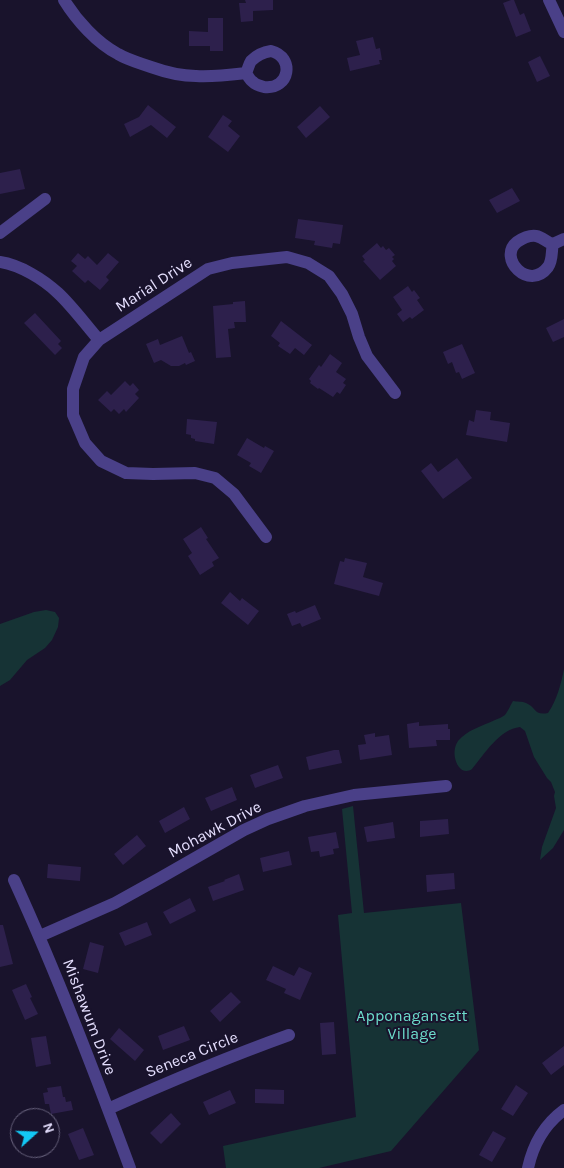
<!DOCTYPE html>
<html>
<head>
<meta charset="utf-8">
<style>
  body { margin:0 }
  #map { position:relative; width:564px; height:1168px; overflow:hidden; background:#19132c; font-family:Karla,sans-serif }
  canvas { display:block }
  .north { position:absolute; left:10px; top:1108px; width:50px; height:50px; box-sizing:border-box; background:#19132c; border:1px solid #6b6580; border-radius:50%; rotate:70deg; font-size:14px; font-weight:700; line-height:20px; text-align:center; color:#e5dffe }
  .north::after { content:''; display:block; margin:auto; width:18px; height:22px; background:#13c8f5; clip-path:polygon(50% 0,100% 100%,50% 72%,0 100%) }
</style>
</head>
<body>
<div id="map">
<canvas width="564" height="1168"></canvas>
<div class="north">N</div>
</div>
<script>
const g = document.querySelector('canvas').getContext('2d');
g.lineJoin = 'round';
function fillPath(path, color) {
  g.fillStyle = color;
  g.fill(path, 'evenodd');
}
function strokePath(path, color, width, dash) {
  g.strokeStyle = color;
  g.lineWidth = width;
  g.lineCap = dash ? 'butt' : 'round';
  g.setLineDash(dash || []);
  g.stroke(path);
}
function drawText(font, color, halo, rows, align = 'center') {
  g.font = font + ' Karla,sans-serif';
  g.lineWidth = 4;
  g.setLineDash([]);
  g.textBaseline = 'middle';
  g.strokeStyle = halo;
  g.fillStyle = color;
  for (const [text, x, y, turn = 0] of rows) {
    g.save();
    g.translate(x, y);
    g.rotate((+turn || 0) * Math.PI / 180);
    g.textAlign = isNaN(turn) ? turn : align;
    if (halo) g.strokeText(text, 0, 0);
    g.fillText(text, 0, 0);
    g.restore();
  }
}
const green = new Path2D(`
  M 46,610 L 55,612 L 59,618 L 58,627 L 52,640 L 45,648 L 27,660 L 10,680 L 0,686 L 0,624 L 34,612 Z
  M 564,669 L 564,830 L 553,848 L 540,860 L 542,847 L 556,808 L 554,796 L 555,792 L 551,782 L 547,778 L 534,757 L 525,731 L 520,727 C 500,729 484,754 472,769 C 459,778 449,754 458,741 C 467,730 482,726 495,720 C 498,719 502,717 505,715 C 508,711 510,706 513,701 C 517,702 522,701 526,703 C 536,707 534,716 548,713 C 557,700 561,684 564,669 Z
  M 353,806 L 364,913 L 461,903 L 479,1050 L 391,1151 L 319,1168 L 226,1168 L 223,1146 L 356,1117 L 338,915 L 352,913 L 342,809 Z`);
const building = new Path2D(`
  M 245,0 L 273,0 L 273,10 L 253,11 L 253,21 L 241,22 L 239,3 L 246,3 Z
  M 511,0 L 514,0 L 520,15 L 524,13 L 531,31 L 516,37 L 503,3 Z
  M 208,18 L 223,18 L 223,51 L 210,51 L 210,46 L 189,46 L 189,31 L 208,32 Z
  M 373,37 L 376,49 L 380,48 L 382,60 L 379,60 L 380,64 L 350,71 L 347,58 L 360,55 L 356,41 Z
  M 540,56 L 550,76 L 537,82 L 528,62 Z
  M 148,105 L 176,127 L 167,138 L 151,125 L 130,137 L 124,124 L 139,117 Z
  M 320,106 L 330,117 L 306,138 L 297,127 Z
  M 223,115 L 232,121 L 228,126 L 240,136 L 228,152 L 208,137 Z
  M 20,169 L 25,189 L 0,194 L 0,173 Z
  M 512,188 L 520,201 L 497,213 L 489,200 Z
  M 298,219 L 343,225 L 340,244 L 333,243 L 332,248 L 314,245 L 315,241 L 295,238 Z
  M 377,243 L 381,248 L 383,246 L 386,250 L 389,248 L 395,255 L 392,257 L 394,259 L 392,261 L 396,266 L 380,280 L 363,261 L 365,260 L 362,256 Z
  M 78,253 L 85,259 L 88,256 L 97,265 L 108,253 L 119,262 L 106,277 L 109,280 L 100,290 L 88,280 L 85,283 L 72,271 L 77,266 L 71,261 Z
  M 408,286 L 412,292 L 414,290 L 420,298 L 417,300 L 424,310 L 412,319 L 410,317 L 403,322 L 397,314 L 402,310 L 393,297 Z
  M 245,301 L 246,322 L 234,322 L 235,328 L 228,329 L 231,357 L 216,358 L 213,306 L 233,304 L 233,302 Z
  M 35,313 L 61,341 L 58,344 L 62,348 L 55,355 L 24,323 Z
  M 564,319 L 564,337 L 553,342 L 546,328 Z
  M 281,321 L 312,345 L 304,355 L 295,348 L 290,354 L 278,346 L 280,343 L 271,336 Z
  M 182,336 L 189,353 L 191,352 L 195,361 L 186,365 L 185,363 L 179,366 L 171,366 L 161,360 L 154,363 L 146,344 L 158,339 L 160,345 Z
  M 462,344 L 475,373 L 462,379 L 459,372 L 456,373 L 452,362 L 448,364 L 443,352 Z
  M 330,354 L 342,363 L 336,372 L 346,379 L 343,383 L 346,385 L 340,394 L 337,392 L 333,397 L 319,388 L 318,389 L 310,383 L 311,381 L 309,379 L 319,365 L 321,367 Z
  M 125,381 L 130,386 L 133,383 L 139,390 L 135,394 L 139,398 L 126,412 L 124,409 L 119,414 L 114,409 L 111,412 L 98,400 L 107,391 L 111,395 Z
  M 476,410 L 491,412 L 490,420 L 510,423 L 507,442 L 466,435 L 469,420 L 474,422 Z
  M 187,419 L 217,422 L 214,444 L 195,441 L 195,439 L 191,438 L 191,435 L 186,434 Z
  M 247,438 L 264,448 L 265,446 L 274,451 L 261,473 L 249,466 L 251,463 L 237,455 Z
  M 457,458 L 472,478 L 443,499 L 421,471 L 431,463 L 438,472 Z
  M 201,527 L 208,538 L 206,539 L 219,558 L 212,562 L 214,566 L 200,575 L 188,556 L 192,553 L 183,539 Z
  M 345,558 L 367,563 L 363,577 L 383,583 L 379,596 L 334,584 L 340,561 L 344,562 Z
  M 230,592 L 240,601 L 242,598 L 259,611 L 248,625 L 221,603 Z
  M 315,605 L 321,619 L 302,627 L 300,623 L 292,626 L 287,614 L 295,611 L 296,613 Z
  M 419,722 L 419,726 L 448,724 L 448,729 L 450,729 L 450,740 L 436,740 L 437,746 L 409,748 L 407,724 Z
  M 375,733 L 375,737 L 389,735 L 392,755 L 360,760 L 358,745 L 366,744 L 364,735 Z
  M 334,750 L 339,750 L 342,763 L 309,770 L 306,757 Z
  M 278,765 L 283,778 L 255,788 L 250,775 Z
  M 232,787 L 237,800 L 211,811 L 205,798 Z
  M 184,807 L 190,819 L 165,833 L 159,821 Z
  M 448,819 L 449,834 L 420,837 L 420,821 Z
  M 393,822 L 395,838 L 367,842 L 364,827 Z
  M 336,832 L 339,848 L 333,849 L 334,854 L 320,857 L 319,851 L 311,852 L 308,837 Z
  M 137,835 L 146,846 L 123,865 L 114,854 Z
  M 289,851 L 292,865 L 263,872 L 260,858 Z
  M 48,864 L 81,867 L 80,881 L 47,878 Z
  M 454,873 L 455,889 L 427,892 L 426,875 Z
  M 239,874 L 244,890 L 213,901 L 208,887 L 225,881 L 224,880 Z
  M 190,898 L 196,911 L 170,924 L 163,912 Z
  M 147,922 L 152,935 L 125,946 L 119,933 Z
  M 0,925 L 3,925 L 13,964 L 0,967 Z
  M 90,942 L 104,946 L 98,973 L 83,969 Z
  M 273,966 L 294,976 L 299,967 L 312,973 L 300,1000 L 284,993 L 286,989 L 266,980 Z
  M 26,984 L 32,997 L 30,998 L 38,1014 L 25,1020 L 12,990 Z
  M 231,992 L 241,1002 L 220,1022 L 210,1011 Z
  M 334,1022 L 336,1054 L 322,1055 L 320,1023 Z
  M 184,1026 L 190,1040 L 163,1050 L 158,1036 Z
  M 119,1028 L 144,1050 L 135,1061 L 110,1039 Z
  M 46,1036 L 51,1064 L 36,1067 L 31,1038 Z
  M 564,1046 L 564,1065 L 551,1075 L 542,1063 Z
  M 516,1085 L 528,1093 L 513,1116 L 501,1109 Z
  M 61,1086 L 63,1097 L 65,1097 L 66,1102 L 71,1101 L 73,1110 L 51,1114 L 49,1104 L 45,1104 L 43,1093 L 48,1092 L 47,1088 Z
  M 255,1089 L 284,1090 L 284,1104 L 255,1103 Z
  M 230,1090 L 236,1103 L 209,1115 L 203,1102 Z
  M 171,1113 L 181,1124 L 161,1144 L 150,1133 Z
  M 83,1128 L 94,1155 L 79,1160 L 68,1134 Z
  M 493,1131 L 506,1138 L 492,1162 L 479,1155 Z`);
const minor = new Path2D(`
  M 64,0 C 77,21 97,43 118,54 C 128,60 140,63 151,67 C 165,72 180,76 196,76 C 213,77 229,75 246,73
  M 549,0 L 564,32
  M 271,51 C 295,57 290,90 264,87 C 260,86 256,85 253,82 C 250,80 248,76 246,73 C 248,69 249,64 251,61 C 256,56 264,52 271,51 Z
  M 0,233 L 45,199
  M 553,244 C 551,252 553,260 548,267 C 529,292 497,258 517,242 C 523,238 529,235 536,236 C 543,237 547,243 553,244 L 564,239
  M 0,262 C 20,265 43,279 58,293 C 72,306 86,325 99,340
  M 266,537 L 234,494 L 215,478 L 195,473 L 153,474 L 126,473 L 101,461 L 85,443 L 73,415 L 73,389 L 84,357 L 99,340 L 208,269 L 232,263 L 287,257 L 308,263 L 329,276 L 342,294 L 352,314 L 359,337 L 367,356 L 395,393
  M 14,880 C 57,974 94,1071 130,1168
  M 40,936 L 115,903 L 160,878 L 244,830 L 268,819 L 305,806 L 354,795 L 446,786
  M 108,1109 C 168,1082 228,1057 289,1035
  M 528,1168 C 533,1145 545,1124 564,1110`);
const streetNames = [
  ["Marial Drive",154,285,-33],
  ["Mohawk Drive",215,830,-28],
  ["Mishawum Drive",89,1017,69],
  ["Seneca Circle",192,1055,-22]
];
const parkNames = [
  ["Apponagansett",412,1016],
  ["Village",412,1034]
];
fillPath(green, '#163335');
fillPath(building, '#2d204c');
strokePath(minor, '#4a4088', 12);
drawText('16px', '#e5dffe', '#19132c', streetNames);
drawText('16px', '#6cdccb', '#19132c', parkNames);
</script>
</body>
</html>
